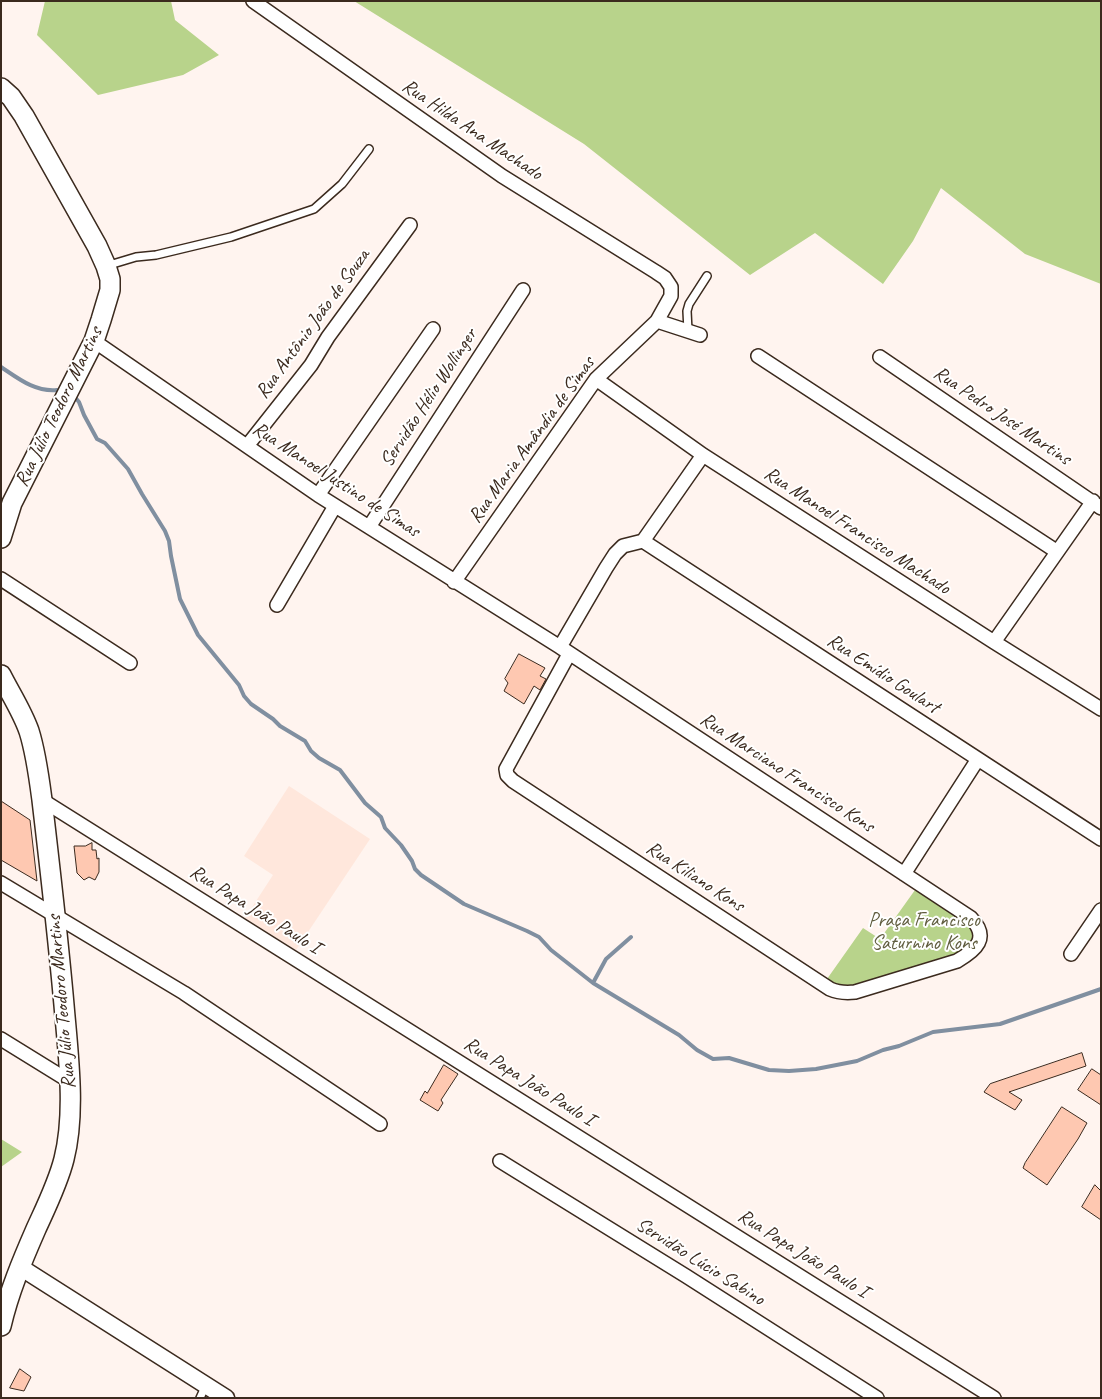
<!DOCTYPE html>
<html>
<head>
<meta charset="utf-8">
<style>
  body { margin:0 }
  #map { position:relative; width:1102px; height:1399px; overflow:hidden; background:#fff4ef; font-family:Caveat,sans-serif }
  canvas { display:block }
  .frame { position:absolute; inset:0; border:2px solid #3b2a1e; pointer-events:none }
</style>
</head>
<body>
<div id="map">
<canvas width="1102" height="1399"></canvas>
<div class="frame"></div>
</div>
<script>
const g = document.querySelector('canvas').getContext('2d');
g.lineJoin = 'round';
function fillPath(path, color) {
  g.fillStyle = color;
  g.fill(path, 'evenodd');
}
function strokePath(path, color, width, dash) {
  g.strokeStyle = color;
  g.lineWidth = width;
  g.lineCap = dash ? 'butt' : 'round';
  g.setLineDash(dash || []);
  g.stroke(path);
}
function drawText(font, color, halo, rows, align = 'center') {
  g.font = font + ' Caveat,sans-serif';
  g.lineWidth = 4;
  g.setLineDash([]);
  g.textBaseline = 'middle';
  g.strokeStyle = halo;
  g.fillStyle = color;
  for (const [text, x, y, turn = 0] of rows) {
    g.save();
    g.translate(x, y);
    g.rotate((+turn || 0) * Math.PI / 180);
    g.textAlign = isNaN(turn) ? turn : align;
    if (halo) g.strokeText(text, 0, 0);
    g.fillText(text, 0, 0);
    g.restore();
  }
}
const built = new Path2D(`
  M 289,786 L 370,839 L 296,950 L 245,918 L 273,875 L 244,856 Z`);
const green = new Path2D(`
  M 45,1 L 171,1 L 175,20 L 219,55 L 183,75 L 98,95 L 37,35 Z
  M 354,1 L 1101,1 L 1101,284 L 1025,254 L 941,188 L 913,241 L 883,284 L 815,233 L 750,275 L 584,144 Z
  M 915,890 L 967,921 L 975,935 L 973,944 L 954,957 L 852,988 L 834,984 L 827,979 L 863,928 L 880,939 Z
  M 1,1139 L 22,1152 L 1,1167 Z`);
const stream = new Path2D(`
  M 1,367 C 19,379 35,392 57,390
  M 73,395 L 79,402 L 84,415 L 97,439 L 105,443 L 128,469 L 142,494 L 165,531 L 169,541 L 171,556 L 180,599 L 198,635 L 239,685 L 244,696 L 251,704 L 273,719 L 280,726 L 305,741 L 311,751 L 319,758 L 340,770 L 365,803 L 381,817 L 385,828 L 401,845 L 412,861 L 415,869 L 421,875 L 464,904 L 527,931 L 539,937 L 551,950 L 593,983 L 679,1035 L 697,1050 L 713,1059 L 729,1058 L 769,1070 L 789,1071 L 816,1069 L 857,1061 L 883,1050 L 899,1046 L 933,1032 L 1000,1024 L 1101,989
  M 593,983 L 606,959 L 631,937`);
const building = new Path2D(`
  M 519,654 L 545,668 L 540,676 L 546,679 L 540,690 L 534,686 L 524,704 L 504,691 L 508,683 L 505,679 Z
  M 1,801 L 30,820 L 37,881 L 1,860 Z
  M 92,843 L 92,850 L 96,850 L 97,859 L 99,858 L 99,872 L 95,880 L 89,877 L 84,880 L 77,873 L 74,846 L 85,846 Z
  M 1082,1053 L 1086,1066 L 1009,1092 L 1022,1100 L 1015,1110 L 984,1092 L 990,1084 Z
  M 444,1065 L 458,1074 L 441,1100 L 443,1103 L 438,1111 L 420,1100 L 425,1091 L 427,1093 Z
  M 1092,1069 L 1101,1075 L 1101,1105 L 1078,1090 Z
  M 1062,1107 L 1087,1123 L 1078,1139 L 1047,1185 L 1023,1168 L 1025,1163 Z
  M 1095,1185 L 1101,1191 L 1101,1220 L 1082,1207 Z
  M 20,1369 L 31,1377 L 24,1391 L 10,1388 Z`);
const service = new Path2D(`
  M 106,266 L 136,257 L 156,255 L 231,237 L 314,209 L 342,184 L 369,149
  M 688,331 L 687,311 L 689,304 L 707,276
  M 200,1398 L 206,1385`);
const minor = new Path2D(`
  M 253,1 L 502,176 L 656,272 L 665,278 L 671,287 L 671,296 L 657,321 L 596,379 L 454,582
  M 657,321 L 700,335
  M 94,341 L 318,495 L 560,647 L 971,918 C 990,938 976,950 957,961 L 855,992 C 846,993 839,993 830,989 L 513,781 L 507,775 L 506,769 L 569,654
  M 758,356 L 1056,551
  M 880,357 L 1101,508
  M 596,379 L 703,455 L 994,642 L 1101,709
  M 247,446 L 311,365 L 328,337 L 410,225
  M 318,495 L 433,329
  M 369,527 L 523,290
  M 643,541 L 1101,839
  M 643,541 L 703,455
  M 1,579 L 130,663
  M 277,605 L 335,506
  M 994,642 L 1093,501
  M 560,647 L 606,568 L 615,554 L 623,546 L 643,541
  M 42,800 L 994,1398
  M 904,874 L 978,759
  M 1,883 L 184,993 L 380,1124
  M 1071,954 L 1101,910
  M 1,1039 L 69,1081
  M 500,1161 L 686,1276 L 877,1398`);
const tertiary = new Path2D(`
  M 20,1267 L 226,1398`);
const secondary = new Path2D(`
  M 1,88 L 11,97 L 24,116 L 97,246 L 106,266 L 110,279 L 110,290 L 101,320 L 94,341 L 12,503 L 1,538
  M 1,675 C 10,693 22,711 29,731 C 36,753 39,777 42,800 C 50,868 58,937 64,1005 C 68,1053 76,1112 64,1159 C 58,1183 46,1207 36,1229 C 22,1261 9,1292 1,1326`);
const streetNames = [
  ["Rua Hilda Ana Machado",472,130,34],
  ["Rua Antônio João de Souza",313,324,-54],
  ["Servidão Hélio Wollinger",429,398,-57],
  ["Rua Júlio Teodoro Martins",59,407,-64],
  ["Rua Pedro José Martins",1002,416,34],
  ["Rua Maria Amândia de Simas",532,440,-54],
  ["Rua Manoel Justino de Simas",336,480,33],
  ["Rua Manoel Francisco Machado",857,531,33],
  ["Rua Emídio Goulart",883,674,33],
  ["Rua Marciano Francisco Kons",787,773,33],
  ["Rua Kiliano Kons",695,877,33],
  ["Rua Papa João Paulo I",255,910,32],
  ["Rua Júlio Teodoro Martins",62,1002,-95],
  ["Rua Papa João Paulo I",529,1082,32],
  ["Rua Papa João Paulo I",803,1254,32],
  ["Servidão Lúcio Sabino",700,1262,32]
];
const parkNames = [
  ["Praça Francisco",924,921],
  ["Saturnino Kons",924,944]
];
fillPath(built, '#ffe7dc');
fillPath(green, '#b8d38b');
strokePath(stream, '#808fa0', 4);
fillPath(building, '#fec8b1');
strokePath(building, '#3b2a1e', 1);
strokePath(service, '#3b2a1e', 10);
strokePath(minor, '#3b2a1e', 16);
strokePath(tertiary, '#3b2a1e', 19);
strokePath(secondary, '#3b2a1e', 22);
strokePath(service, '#fff', 7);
strokePath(minor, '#fff', 13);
strokePath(tertiary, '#fff', 16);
strokePath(secondary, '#fff', 19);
drawText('20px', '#3b2a1e', '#fff', streetNames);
drawText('20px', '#605d3f', '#fff', parkNames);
</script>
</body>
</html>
